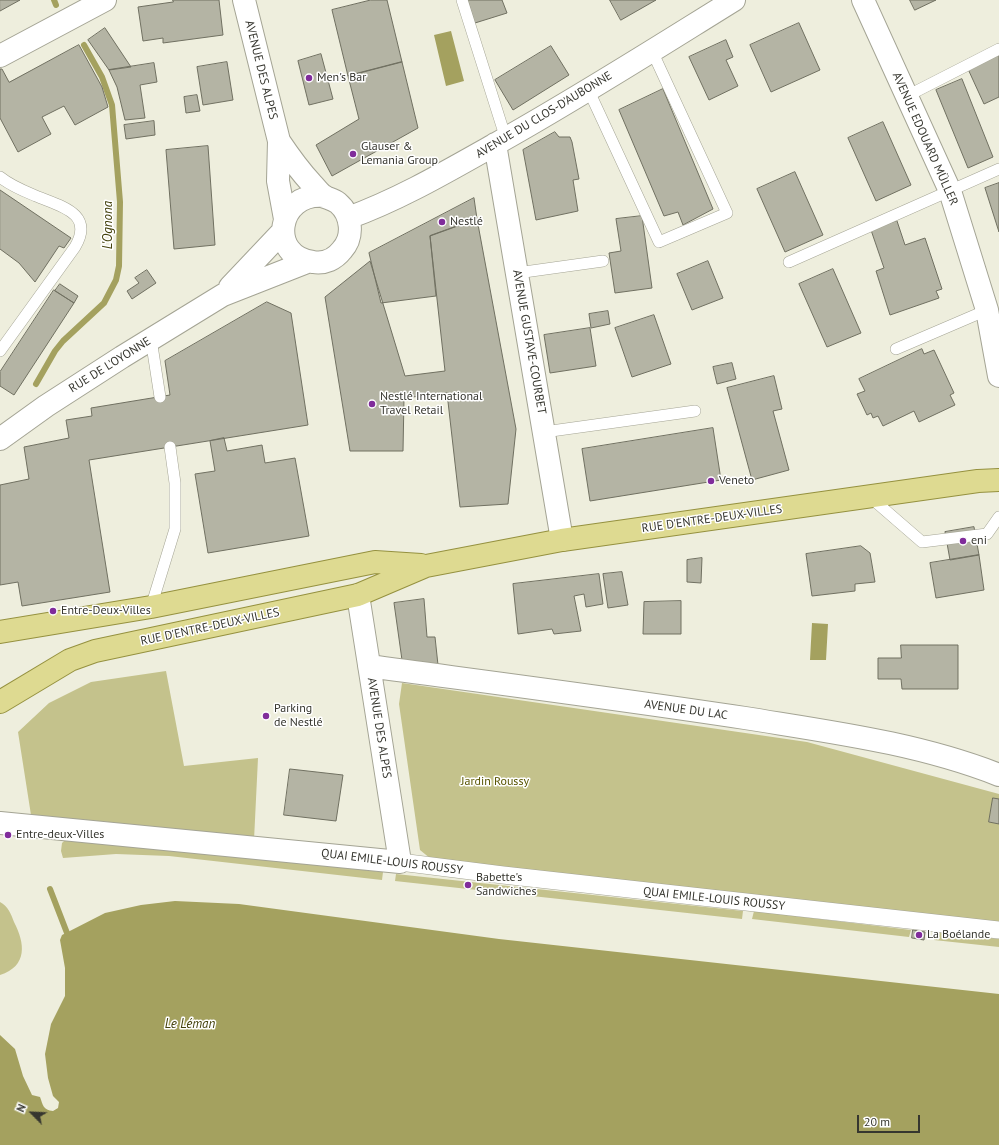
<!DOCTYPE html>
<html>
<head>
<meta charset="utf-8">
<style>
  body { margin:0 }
  #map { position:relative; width:999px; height:1145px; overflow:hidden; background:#eed; font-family:"PT Sans",sans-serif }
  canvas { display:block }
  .north { position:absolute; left:12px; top:1093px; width:40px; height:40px; -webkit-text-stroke:3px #fff; paint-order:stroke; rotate:294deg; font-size:11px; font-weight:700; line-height:16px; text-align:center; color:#36362f }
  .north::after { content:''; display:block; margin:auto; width:14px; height:18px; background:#36362f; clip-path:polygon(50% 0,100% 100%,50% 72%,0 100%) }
  .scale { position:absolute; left:857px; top:1115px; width:63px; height:18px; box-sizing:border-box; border:2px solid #36362f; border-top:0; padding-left:5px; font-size:12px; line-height:14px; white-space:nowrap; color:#36362f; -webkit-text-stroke:3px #fff; paint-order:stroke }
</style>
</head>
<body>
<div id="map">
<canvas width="999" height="1145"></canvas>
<div class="north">N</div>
<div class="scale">20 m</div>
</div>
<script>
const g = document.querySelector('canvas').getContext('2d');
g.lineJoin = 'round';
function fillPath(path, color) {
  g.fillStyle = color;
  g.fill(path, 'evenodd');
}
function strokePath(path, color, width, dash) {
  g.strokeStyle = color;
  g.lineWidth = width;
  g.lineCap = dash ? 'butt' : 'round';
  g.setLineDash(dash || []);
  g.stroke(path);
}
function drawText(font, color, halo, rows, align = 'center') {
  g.font = font + ' "PT Sans",sans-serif';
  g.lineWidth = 3;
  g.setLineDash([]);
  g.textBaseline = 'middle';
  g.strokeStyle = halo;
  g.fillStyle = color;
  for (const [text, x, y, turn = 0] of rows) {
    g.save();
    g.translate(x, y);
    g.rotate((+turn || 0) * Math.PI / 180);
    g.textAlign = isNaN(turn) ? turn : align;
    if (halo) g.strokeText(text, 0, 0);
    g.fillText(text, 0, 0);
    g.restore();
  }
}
const green = new Path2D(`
  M 166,671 L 184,766 L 258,758 L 254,840 L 109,822 L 31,815 L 18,732 L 49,703 L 91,682 Z
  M 402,683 L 807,742 L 999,794 L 999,922 L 431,859 L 420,850 L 399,704 Z
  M 67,838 L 110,841 L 383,872 L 382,880 L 169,856 L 116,854 L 63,858 L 61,851 L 62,843 Z
  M 396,874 L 743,911 L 742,919 L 395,881 Z
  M 0,902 C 8,906 11,914 14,922 C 25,943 28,966 0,975 Z
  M 754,911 L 911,930 L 909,937 L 752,919 Z
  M 936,932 L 999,939 L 999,947 L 934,940 Z`);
const water = new Path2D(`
  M 451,31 L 464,81 L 446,86 L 434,35 Z
  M 812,623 L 828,624 L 826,660 L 810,660 Z
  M 175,901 L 239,904 L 499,939 L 999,994 L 999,1145 L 0,1145 L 0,1035 L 15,1049 L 23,1076 L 32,1095 L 40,1097 C 43,1105 43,1110 53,1111 L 58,1108 L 59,1102 L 53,1096 L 48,1078 L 45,1054 L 51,1024 L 65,996 L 65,968 L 60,940 L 62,935 L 105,913 L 141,905 Z`);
const stream = new Path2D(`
  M 54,0 L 56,5
  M 36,384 L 55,351 L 63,341 L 104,303 L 116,280 L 119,266 L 120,202 L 112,105 L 102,77 L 84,45
  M 50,889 L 67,933`);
const building = new Path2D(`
  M 0,0 L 20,0 L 0,11 Z
  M 173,0 L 219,0 L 223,35 L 163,43 L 163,38 L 143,41 L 138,7 L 173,2 Z
  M 371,0 L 387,0 L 402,62 L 348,76 L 332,10 Z
  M 468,0 L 502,0 L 507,13 L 475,23 Z
  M 610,0 L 656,0 L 621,20 Z
  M 910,0 L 936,0 L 915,10 Z
  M 799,23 L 820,70 L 771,92 L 750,45 Z
  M 105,28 L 131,67 L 109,70 L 88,40 Z
  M 726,40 L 733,57 L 726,60 L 738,86 L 709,100 L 689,57 Z
  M 79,45 L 102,87 L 108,107 L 75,125 L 64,106 L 42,117 L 51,134 L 18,152 L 0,118 L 0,69 L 2,69 L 9,82 Z
  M 551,46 L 569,75 L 513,110 L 495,80 Z
  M 321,54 L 333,99 L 309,105 L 298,61 Z
  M 999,55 L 999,97 L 984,104 L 968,69 Z
  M 227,62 L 233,100 L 203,105 L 197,67 Z
  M 402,62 L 418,128 L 332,176 L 316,145 L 359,119 L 348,76 Z
  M 154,63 L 157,82 L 140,85 L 145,118 L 125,120 L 117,87 L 109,70 Z
  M 962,79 L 993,157 L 968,168 L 936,90 Z
  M 663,89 L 713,209 L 683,225 L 678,212 L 664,216 L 619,110 Z
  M 197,95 L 200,111 L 186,113 L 184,97 Z
  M 154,121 L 155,135 L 126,139 L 124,125 Z
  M 883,122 L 911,185 L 876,201 L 848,138 Z
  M 555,132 L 559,137 L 570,137 L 572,142 L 579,179 L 573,180 L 578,211 L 536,220 L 523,150 Z
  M 208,146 L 215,245 L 174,249 L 166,150 Z
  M 795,172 L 823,235 L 785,252 L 757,189 Z
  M 999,183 L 999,232 L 985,188 Z
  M 0,190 L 71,238 L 64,248 L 59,246 L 35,282 L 19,263 L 0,249 Z
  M 474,198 L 477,219 L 430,236 L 436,296 L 381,303 L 369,253 Z
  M 642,216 L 652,288 L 615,293 L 609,253 L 621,251 L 616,219 Z
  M 477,219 L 516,429 L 508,504 L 460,507 L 447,393 L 404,398 L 403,451 L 350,451 L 325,297 L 370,261 L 405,376 L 445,371 L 430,236 Z
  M 897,221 L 905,245 L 925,238 L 942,289 L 936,291 L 939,298 L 890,315 L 876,271 L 884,268 L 871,230 Z
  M 708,261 L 723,298 L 692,310 L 677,274 Z
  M 833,269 L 861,333 L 827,347 L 799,284 Z
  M 147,270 L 156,283 L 132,299 L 127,291 L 139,283 L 135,278 Z
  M 60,284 L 78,296 L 74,303 L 55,291 Z
  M 54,290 L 74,303 L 14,395 L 0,386 L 0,372 Z
  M 267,302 L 291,313 L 308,425 L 89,460 L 110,592 L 22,606 L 18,582 L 0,585 L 0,485 L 29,479 L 24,447 L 69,438 L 66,420 L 92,416 L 91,408 L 170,395 L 165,361 Z
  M 608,311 L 610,324 L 591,328 L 589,314 Z
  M 654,315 L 671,364 L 632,377 L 615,328 Z
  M 590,328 L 596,366 L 550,373 L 544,335 Z
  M 922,349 L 924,354 L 934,350 L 954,393 L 950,395 L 955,405 L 919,422 L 914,411 L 883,426 L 878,416 L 873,418 L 871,413 L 867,415 L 857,394 L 865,391 L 859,379 Z
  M 732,363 L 736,379 L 717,384 L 713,367 Z
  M 774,376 L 782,409 L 773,411 L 789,470 L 752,480 L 727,388 Z
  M 713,428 L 721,480 L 590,501 L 582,449 Z
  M 224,438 L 227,451 L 262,445 L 265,463 L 295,458 L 309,536 L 208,553 L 195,474 L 215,471 L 210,441 Z
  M 974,527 L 979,555 L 950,560 L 945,532 Z
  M 861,546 L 870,553 L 875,582 L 855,584 L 855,591 L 812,596 L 806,554 Z
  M 979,555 L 984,590 L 936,598 L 930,563 Z
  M 702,558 L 701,583 L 687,582 L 687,560 Z
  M 622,572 L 628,605 L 608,608 L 603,574 Z
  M 599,574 L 603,604 L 586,607 L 584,594 L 574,596 L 581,631 L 554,634 L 552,629 L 518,634 L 513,584 Z
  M 424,599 L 427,637 L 435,637 L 438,665 L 402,660 L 394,603 Z
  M 681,601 L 681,634 L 643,634 L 644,602 Z
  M 901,645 L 958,645 L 958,689 L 902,689 L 901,679 L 878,679 L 878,658 L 901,658 Z
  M 290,769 L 343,775 L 336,821 L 284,815 Z
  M 993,798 L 999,799 L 999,824 L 989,822 Z
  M 913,930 L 925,932 L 924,940 L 912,938 Z`);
const service = new Path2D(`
  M 462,0 L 506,139
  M 588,89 L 659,242 L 727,213 L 652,51
  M 907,96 L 999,49
  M 0,177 C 11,186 24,191 36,196 C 60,206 95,213 75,247 L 0,351
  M 789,262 L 999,169
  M 517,273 L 603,261
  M 151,339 L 160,397
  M 896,349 L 987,310
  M 544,432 L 695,411
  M 870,497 L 922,542 L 987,534 L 999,517
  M 151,607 L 175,529 L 175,483 L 170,447`);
const pedestrian = new Path2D(`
  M 400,862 L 503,875 L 999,930`);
const minor = new Path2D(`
  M 244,0 L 279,141 L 278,181 L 285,219
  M 863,0 L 950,191 L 987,310 L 999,376
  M 0,56 L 105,0
  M 279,141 C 289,156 299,170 312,184 C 316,188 320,194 325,197 C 330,199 334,200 338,203 C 352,215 354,237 342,250 C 335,259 325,264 313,262 C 268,257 276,192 324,196
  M 495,144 L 562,540
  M 348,218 C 400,199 446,172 494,145 C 575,100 655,49 734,0
  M 230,287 L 283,231
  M 0,439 L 46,406 L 122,357 L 223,295 L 307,262
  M 369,666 C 495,683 620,699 745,718 C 830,732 918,743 999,775
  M 0,823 L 400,862 L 358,595`);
const primary = new Path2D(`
  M 0,632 L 151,607 L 375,562 L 421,565
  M 0,702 L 70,660 L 95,651 L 358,595 L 426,566 L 562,540 L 978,481 L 999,480`);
const markers = [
  [309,78,4,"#802c9b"],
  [353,154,4,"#802c9b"],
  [442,222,4,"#802c9b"],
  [372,404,4,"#802c9b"],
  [711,481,4,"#802c9b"],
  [963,541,4,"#802c9b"],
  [53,611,4,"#802c9b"],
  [266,716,4,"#802c9b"],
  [8,835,4,"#802c9b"],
  [468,885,4,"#802c9b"],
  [919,935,4,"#802c9b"]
];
const streetNames = [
  ["AVENUE DES ALPES",261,70,76],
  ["AVENUE DU CLOS-D'AUBONNE",544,115,-31],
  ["AVENUE EDOUARD MÜLLER",925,139,66],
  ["AVENUE GUSTAVE-COURBET",529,342,80],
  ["RUE DE L'OYONNE",110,365,-32],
  ["RUE D'ENTRE-DEUX-VILLES",712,519,-8],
  ["RUE D'ENTRE-DEUX-VILLES",210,627,-12],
  ["AVENUE DU LAC",686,710,8],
  ["AVENUE DES ALPES",379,728,81],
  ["QUAI EMILE-LOUIS ROUSSY",392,862,7],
  ["QUAI EMILE-LOUIS ROUSSY",714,899,6]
];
const poiNames = [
  ["Men's Bar",317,78],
  ["Glauser &",361,147],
  ["Lemania Group",361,161],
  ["Nestlé",450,222],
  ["Nestlé International",380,397],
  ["Travel Retail",380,411],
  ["Veneto",719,481],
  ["eni",971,541],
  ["Entre-Deux-Villes",61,611],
  ["Parking",274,709],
  ["de Nestlé",274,723],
  ["Entre-deux-Villes",16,835],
  ["Babette's",476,878],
  ["Sandwiches",476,892],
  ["La Boélande",927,935]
];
const parkNames = [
  ["Jardin Roussy",495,782]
];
const waterNames = [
  ["L'Ognona",108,225,-90],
  ["Le Léman",190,1024]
];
fillPath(green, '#c4c28c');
fillPath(water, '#a4a15f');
strokePath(stream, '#a4a15f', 6);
fillPath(building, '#b4b4a4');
strokePath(building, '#707061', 1);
strokePath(service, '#a4a494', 12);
strokePath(pedestrian, '#a4a494', 18);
strokePath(minor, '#a4a494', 24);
strokePath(primary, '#95913f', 24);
strokePath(service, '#fff', 11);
strokePath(pedestrian, '#fff', 17);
strokePath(minor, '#fff', 22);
strokePath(primary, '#deda91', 22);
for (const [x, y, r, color] of markers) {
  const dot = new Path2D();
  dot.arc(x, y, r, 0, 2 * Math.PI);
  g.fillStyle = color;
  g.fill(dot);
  strokePath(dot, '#fff', 1.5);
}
drawText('12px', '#36362f', '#fff', streetNames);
drawText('12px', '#36362f', '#fff', poiNames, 'left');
drawText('12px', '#585400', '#fff', parkNames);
drawText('italic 13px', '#44420d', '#fff', waterNames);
</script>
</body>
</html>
